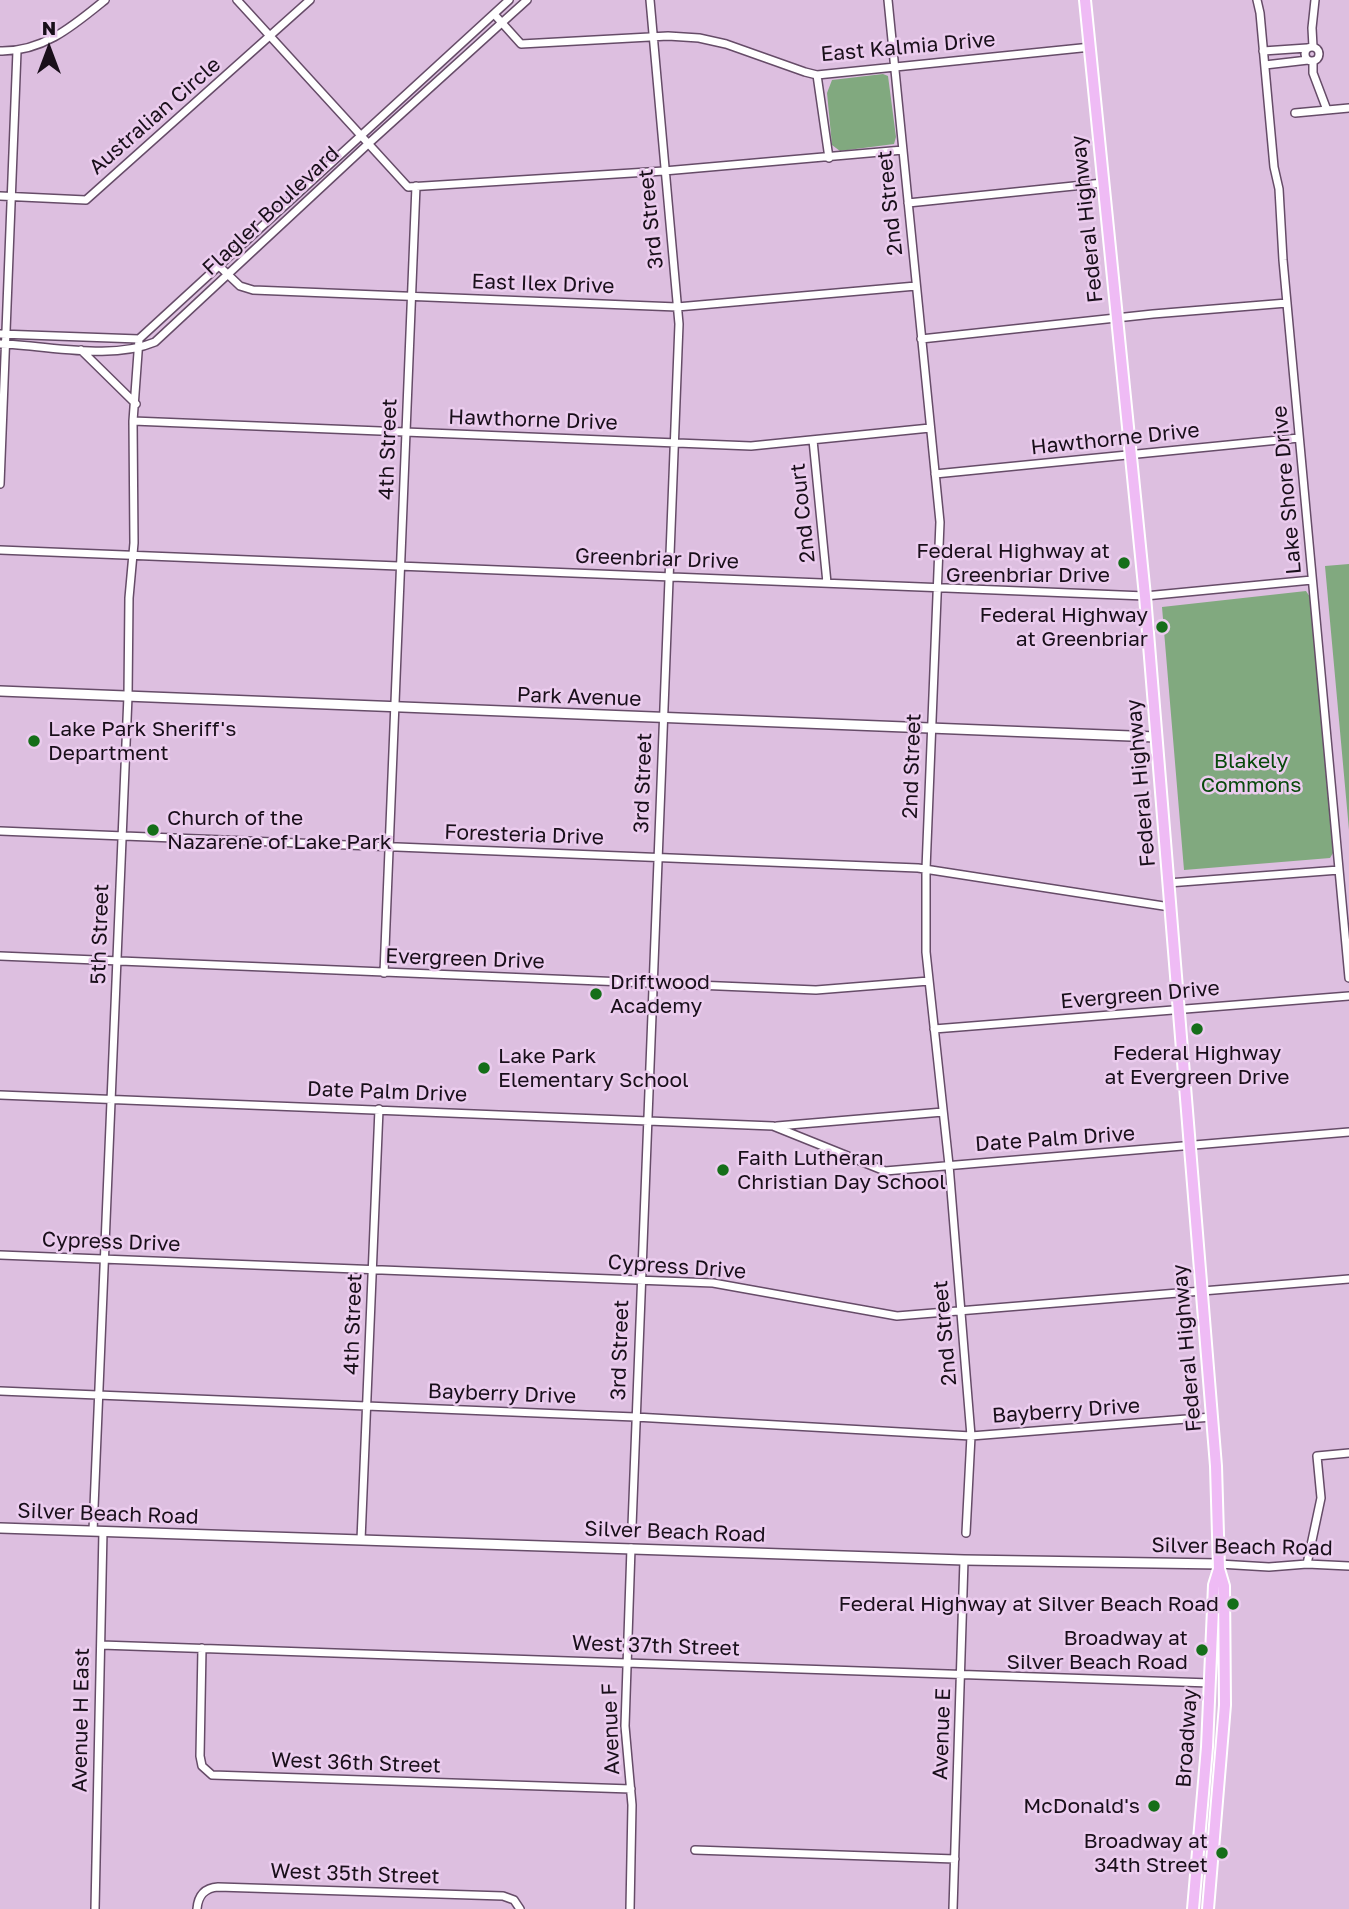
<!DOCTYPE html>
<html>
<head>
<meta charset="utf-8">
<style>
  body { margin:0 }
  #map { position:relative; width:1349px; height:1909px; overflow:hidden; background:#ddbfe0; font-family:"Golos Text",sans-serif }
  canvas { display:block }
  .north { position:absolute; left:14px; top:14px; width:70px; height:70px; -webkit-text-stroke:5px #ebccee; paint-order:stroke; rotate:0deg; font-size:19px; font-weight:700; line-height:28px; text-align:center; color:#190f1a }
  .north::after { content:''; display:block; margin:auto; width:24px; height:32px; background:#190f1a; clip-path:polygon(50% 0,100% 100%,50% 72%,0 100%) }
</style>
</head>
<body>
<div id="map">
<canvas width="1349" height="1909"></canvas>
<div class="north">N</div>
</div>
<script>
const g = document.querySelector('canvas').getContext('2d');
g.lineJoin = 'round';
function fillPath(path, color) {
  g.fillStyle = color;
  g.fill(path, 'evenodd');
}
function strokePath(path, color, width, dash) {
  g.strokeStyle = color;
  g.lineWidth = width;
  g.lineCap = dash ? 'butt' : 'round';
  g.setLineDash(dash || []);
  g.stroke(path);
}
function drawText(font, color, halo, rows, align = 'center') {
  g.font = font + ' "Golos Text",sans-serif';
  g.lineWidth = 5;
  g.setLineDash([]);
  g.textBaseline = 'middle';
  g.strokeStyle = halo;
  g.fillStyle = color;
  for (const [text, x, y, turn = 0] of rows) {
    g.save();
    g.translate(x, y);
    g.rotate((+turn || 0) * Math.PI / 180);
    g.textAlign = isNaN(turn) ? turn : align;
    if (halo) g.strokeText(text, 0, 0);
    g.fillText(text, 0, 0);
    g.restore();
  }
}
const green = new Path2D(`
  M 883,74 L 888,76 L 896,137 L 894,144 L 840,151 L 832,145 L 827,93 L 832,80 Z
  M 1349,564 L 1349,830 L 1325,566 Z
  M 1306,591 L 1310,597 L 1333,853 L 1330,858 L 1184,870 L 1162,607 Z`);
const minor = new Path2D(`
  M 237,0 L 408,187 L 664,171 L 903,150
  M 888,0 L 940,522 L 926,869 L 926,952 L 949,1165 L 971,1436 L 966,1533
  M 1257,0 L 1260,13 L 1274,167 L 1279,189 L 1283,260 L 1349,978
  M 494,14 L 521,44 L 668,36 L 699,38 L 726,44 L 805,72 L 817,75 L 1091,47
  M1305 54a7 7 0 1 1 14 0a7 7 0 1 1-14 0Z
  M 1313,47 L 1312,28 L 1315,0
  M 0,51 C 43,52 73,26 105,0
  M 1263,51 L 1307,48
  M 1313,61 L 1313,73 L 1327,110
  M 1265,65 L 1308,60
  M 817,75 L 829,158
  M 1295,113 L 1349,108
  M 0,196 L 86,200 L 310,0
  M 908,203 L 1103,183
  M 219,266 L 240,286 L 253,290 L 677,307 L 916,286
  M 0,334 L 139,339 L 509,0
  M 921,339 L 1153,314 L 1287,303
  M 0,344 C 48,345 110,361 155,342 L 368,144 L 527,0
  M 81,350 L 136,404
  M 133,421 L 751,446 L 930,428
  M 813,440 L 827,583
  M 935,474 L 1299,438
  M 0,484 L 17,51
  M 0,550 L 1145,596 L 1312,580
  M 0,831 L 918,868 L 1170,907
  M 1168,883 L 1339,870
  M 0,956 L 816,990 L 929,981
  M 384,973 L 416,186
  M 934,1029 L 1349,996
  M 0,1095 L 773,1126 L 885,1171 L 1349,1132
  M 777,1126 L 943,1112
  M 0,1255 L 713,1283 L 897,1316 L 1349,1279
  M 0,1391 L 635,1417 L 971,1436 L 1212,1417
  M 632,1526 L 679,324 L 650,0
  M 93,1531 L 128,696 L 129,598 L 134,543 L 133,421 L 139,339
  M 361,1540 L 379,1109
  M 1219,1564 L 1269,1567 L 1307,1564 L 1349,1566
  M 1307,1564 L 1321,1498 L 1317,1456 L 1349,1453
  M 101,1645 L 1210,1683
  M 202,1648 L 200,1756 L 202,1766 L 212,1775 L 631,1789
  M 695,1850 L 955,1859
  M 95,1909 L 103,1531
  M 197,1909 C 198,1896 204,1888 218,1887 L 503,1896 L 514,1900 L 520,1909
  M 630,1909 L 632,1805 L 625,1726 L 631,1548
  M 953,1909 L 964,1560`);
const tertiary = new Path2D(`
  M 0,691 L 1156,737
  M 0,1528 L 964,1560 L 1219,1564`);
const primary = new Path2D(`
  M 1085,0 L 1145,596 L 1216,1466 L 1219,1569 L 1214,1585 L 1207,1747 L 1193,1909
  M 1208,1909 L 1225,1705 L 1224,1586 L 1219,1569`);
const markers = [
  [1124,563,7,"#156e19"],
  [1162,627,7,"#156e19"],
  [34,741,7,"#156e19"],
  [153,830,7,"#156e19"],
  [596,994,7,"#156e19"],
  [1197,1029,7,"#156e19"],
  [484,1068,7,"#156e19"],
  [723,1170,7,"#156e19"],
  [1233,1604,7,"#156e19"],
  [1202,1650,7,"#156e19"],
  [1154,1806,7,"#156e19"],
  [1222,1853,7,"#156e19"]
];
const streetNames = [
  ["East Kalmia Drive",908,47,-5],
  ["Australian Circle",155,116,-41],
  ["2nd Street",890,203,-96],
  ["Flagler Boulevard",271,211,-43],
  ["3rd Street",651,219,-96],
  ["Federal Highway",1087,219,-96],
  ["East Ilex Drive",543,284,2],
  ["Hawthorne Drive",533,420,2],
  ["Hawthorne Drive",1115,439,-6],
  ["4th Street",388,449,-88],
  ["Lake Shore Drive",1287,490,-95],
  ["2nd Court",803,513,-96],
  ["Greenbriar Drive",657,559,2],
  ["Park Avenue",579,697,2],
  ["2nd Street",912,766,-88],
  ["3rd Street",643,783,-88],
  ["Federal Highway",1141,783,-95],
  ["Foresteria Drive",524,835,2],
  ["5th Street",100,934,-88],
  ["Evergreen Drive",465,959,2],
  ["Evergreen Drive",1140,995,-5],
  ["Date Palm Drive",387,1092,2],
  ["Date Palm Drive",1055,1139,-4],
  ["Cypress Drive",111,1242,2],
  ["Cypress Drive",677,1267,4],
  ["4th Street",353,1324,-88],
  ["2nd Street",945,1333,-95],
  ["Federal Highway",1187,1348,-95],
  ["3rd Street",620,1350,-88],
  ["Bayberry Drive",502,1394,2],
  ["Bayberry Drive",1066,1411,-4],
  ["Silver Beach Road",108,1514,2],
  ["Silver Beach Road",675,1532,2],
  ["Silver Beach Road",1242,1547,1],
  ["West 37th Street",656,1646,2],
  ["Avenue H East",81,1720,-89],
  ["Avenue F",611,1729,-92],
  ["Avenue E",942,1734,-88],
  ["Broadway",1187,1738,-86],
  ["West 36th Street",356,1763,2],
  ["West 35th Street",355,1874,2]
];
const poiNames = [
  ["Federal Highway at",1110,551],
  ["Greenbriar Drive",1110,575],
  ["Federal Highway",1148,615],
  ["at Greenbriar",1148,639],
  ["Lake Park Sheriff's",48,729,"left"],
  ["Department",48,753,"left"],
  ["Church of the",167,818,"left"],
  ["Nazarene of Lake Park",167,842,"left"],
  ["Driftwood",610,982,"left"],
  ["Academy",610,1006,"left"],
  ["Federal Highway",1197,1053,"center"],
  ["at Evergreen Drive",1197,1077,"center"],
  ["Lake Park",498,1056,"left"],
  ["Elementary School",498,1080,"left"],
  ["Faith Lutheran",737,1158,"left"],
  ["Christian Day School",737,1182,"left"],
  ["Federal Highway at Silver Beach Road",1219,1604],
  ["Broadway at",1188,1638],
  ["Silver Beach Road",1188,1662],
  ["McDonald's",1140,1806],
  ["Broadway at",1208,1841],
  ["34th Street",1208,1865]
];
const parkNames = [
  ["Blakely",1251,761],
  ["Commons",1251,785]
];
fillPath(green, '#81a97f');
strokePath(minor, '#664c68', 10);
strokePath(tertiary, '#664c68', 12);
strokePath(primary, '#fff', 14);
strokePath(minor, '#fff', 7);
strokePath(tertiary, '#fff', 9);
strokePath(primary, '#efbbf5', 10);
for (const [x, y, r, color] of markers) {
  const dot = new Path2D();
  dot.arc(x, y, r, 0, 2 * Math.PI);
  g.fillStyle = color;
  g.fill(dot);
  strokePath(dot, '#ebccee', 2.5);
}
drawText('21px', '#190f1a', '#ebccee', streetNames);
drawText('21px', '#190f1a', '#ebccee', poiNames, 'right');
drawText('21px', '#07490b', '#ebccee', parkNames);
</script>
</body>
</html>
